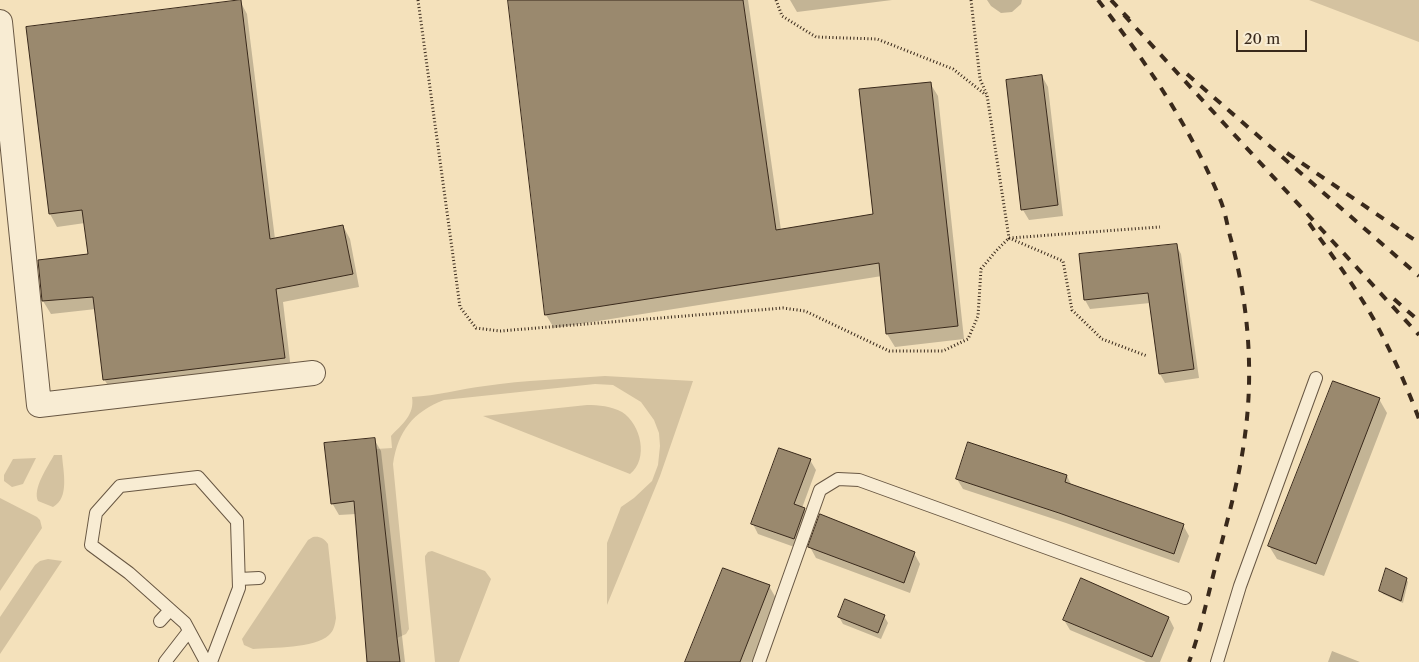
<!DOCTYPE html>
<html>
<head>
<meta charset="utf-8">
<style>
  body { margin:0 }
  #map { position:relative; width:1419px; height:662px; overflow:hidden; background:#f4e1bb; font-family:"Libre Caslon Text",serif }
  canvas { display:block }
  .scale { position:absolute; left:1236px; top:30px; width:71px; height:22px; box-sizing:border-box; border:2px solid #39291b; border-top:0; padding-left:6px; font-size:15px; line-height:18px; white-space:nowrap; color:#39291b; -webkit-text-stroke:4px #f8ecd3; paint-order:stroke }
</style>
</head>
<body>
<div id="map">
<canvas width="1419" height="662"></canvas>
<div class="scale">20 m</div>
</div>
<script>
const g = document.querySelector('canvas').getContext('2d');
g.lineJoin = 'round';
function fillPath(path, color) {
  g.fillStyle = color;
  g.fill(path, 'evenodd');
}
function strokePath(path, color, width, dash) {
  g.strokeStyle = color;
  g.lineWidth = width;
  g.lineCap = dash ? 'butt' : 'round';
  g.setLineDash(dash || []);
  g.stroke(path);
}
const green = new Path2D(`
  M 1309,0 L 1419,0 L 1419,42 Z
  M 605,376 L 693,381 L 660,476 L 607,605 L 607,543 L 621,507 L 634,498 L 652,481 L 658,465 L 660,446 L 659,433 L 654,420 L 641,402 L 613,385 L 595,384 L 444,400 C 413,412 398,431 393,464 L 409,629 L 406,634 L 397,638 L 376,449 L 392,448 L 391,436 C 402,424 415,415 412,397 C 437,396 460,389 485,386 C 525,380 565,379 605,376 Z
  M 587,405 C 599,405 611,406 622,412 C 641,424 649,459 630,474 L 483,416 Z
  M 54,455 L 62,455 C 63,471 70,498 53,507 L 38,501 C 32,489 48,466 54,455 Z
  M 36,458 L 23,484 L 12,487 L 4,481 L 4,475 L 13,459 Z
  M 0,498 L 37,517 L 40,520 L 42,528 L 0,591 Z
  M 313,537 C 319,536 324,538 328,544 L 336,618 C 335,624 334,631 329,635 C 314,649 273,647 253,649 L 244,645 L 242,639 L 308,540 Z
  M 432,551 L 485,571 L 491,579 L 459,662 L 435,662 L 425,560 L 425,556 L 428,552 Z
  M 48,559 L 62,561 L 0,654 L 0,617 L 35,565 L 40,561 Z`);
const shadow = new Path2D(`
  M 509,0 L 748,0 L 781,230 L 874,216 L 930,83 L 938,96 L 964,339 L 895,347 L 887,334 L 882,276 L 554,328 L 546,315 Z
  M 790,0 L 892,0 L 797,12 Z
  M 987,0 L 1022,0 L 1021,4 L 1012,12 L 1001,13 L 991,6 Z
  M 240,1 L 247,14 L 275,239 L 343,226 L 350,239 L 359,287 L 283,302 L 291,370 L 112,392 L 104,379 L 96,309 L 51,314 L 43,301 L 89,255 L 85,223 L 57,227 L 50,214 L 27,28 Z
  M 1042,76 L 1048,87 L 1063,216 L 1029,220 L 1023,210 Z
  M 1176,245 L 1181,254 L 1199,378 L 1165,383 L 1160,374 L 1150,303 L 1090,309 L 1085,300 L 1080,255 Z
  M 1379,399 L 1387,413 L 1324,576 L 1277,559 L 1269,546 Z
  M 374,439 L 381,451 L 405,662 L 369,662 L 356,514 L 339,515 L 332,503 Z
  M 810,460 L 816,470 L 802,508 L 804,509 L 810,519 L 800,549 L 758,534 L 753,524 Z
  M 1067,476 L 1072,486 L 1183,525 L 1189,536 L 1179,563 L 1066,523 L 963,489 L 957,479 Z
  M 810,547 L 914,553 L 920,564 L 910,593 L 816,558 Z
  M 1406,579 L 1408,582 L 1403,603 L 1383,594 L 1381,591 Z
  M 769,586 L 777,600 L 753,662 L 687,662 Z
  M 884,616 L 888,623 L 881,639 L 843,624 L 839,617 Z
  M 1169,618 L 1174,628 L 1160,662 L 1146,662 L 1070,630 L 1064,620 Z
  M 1332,651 L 1360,662 L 1328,662 Z`);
const building = new Path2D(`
  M 241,0 L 270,239 L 343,225 L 353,274 L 276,289 L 285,358 L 103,380 L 93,297 L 42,301 L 38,260 L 88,254 L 82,210 L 49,214 L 26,27 Z
  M 508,0 L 743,0 L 776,230 L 873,214 L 859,89 L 931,82 L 958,326 L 886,334 L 879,263 L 545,315 Z
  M 1042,75 L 1058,205 L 1021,210 L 1006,80 Z
  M 1177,244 L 1194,369 L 1159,374 L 1148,293 L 1084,300 L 1079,254 Z
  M 1333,381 L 1380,398 L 1316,564 L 1268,546 Z
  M 375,438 L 397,638 L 400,662 L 367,662 L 354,501 L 331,504 L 324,443 Z
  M 968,442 L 1067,475 L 1065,482 L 1184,524 L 1174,554 L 1059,513 L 956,479 Z
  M 779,448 L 811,459 L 794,504 L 805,508 L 794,539 L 751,524 Z
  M 820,514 L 915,552 L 904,583 L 808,547 Z
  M 723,568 L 770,585 L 740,662 L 685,662 Z
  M 1386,568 L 1407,578 L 1401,601 L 1379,591 Z
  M 1081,578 L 1169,617 L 1152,657 L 1063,620 Z
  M 845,599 L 885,615 L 878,633 L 838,617 Z`);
const path = new Path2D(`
  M 418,0 L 460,307 L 476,328 L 500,331 L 783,308 L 805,311 L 889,351 L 943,351 L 968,339 L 978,316 L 981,269 L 996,251 L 1009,238 L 1160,227
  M 776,0 L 782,16 L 816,37 L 877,39 L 953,69 L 986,95
  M 971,0 L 980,79 L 987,95 L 1009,238 L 1063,261 L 1072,310 L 1102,339 L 1147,356`);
const lane = new Path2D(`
  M 239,579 L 259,578
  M 160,621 L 170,610
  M 165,662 L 189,631
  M 206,662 L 185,623 L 129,573 L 91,545 L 96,513 L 120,486 L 198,477 L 237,521 L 239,588 L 211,662
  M 759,662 L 820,490 L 838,479 L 859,480 L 1185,598
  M 1217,662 L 1240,586 L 1316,378`);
const street = new Path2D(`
  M 0,22 L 39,405 L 313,373`);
const rail = new Path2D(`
  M 1098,0 C 1146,62 1190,126 1220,199 C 1225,211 1227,224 1230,236 C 1248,300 1254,369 1245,435 C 1240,475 1229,514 1219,553 C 1209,589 1202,627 1189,662
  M 1111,0 L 1129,19
  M 1124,15 L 1419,335
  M 1187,74 L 1419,276
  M 1287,153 L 1419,243
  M 1309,223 C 1331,254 1354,285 1373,318 C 1391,351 1406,384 1419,419
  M 1394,299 L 1419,321`);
fillPath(green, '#d4c2a0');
fillPath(shadow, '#0003');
fillPath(building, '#9a896e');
strokePath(building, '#39291b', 1);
strokePath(lane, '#685743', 14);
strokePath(street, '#685743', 26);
strokePath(path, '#39291b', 3, [1, 2.5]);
strokePath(lane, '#f8ecd3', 12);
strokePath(street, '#f8ecd3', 24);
strokePath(rail, '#39291b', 4, [9, 9]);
</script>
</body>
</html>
